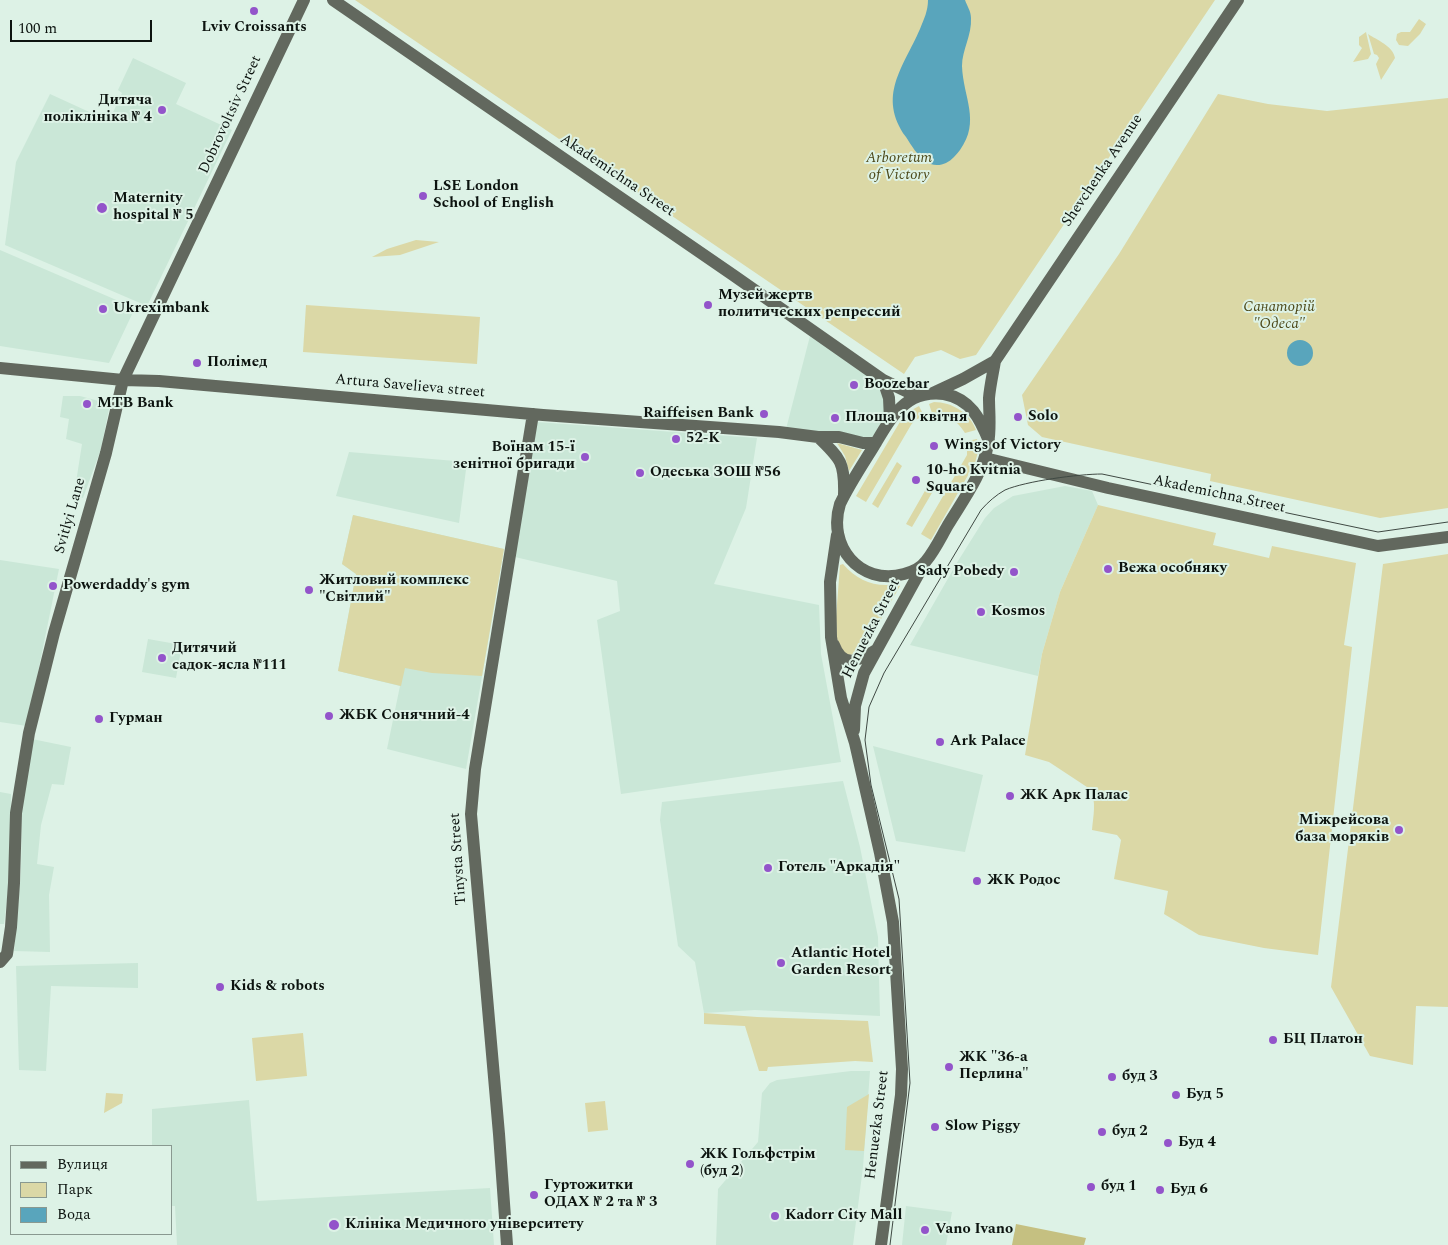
<!DOCTYPE html>
<html>
<head>
<meta charset="utf-8">
<style>
  body { margin:0 }
  #map { position:relative; width:1448px; height:1245px; overflow:hidden; background:#ddf2e6; font-family:Spectral,serif }
  canvas { display:block }
  .legend { position:absolute; left:10px; top:1145px; width:162px; height:90px; box-sizing:border-box; background:#ddf2e6; border:1px solid #899990; margin:0; padding:6px 9px; list-style:none; font-size:15px; color:#0c130f }
  .legend li { display:flex; align-items:center; gap:10px; height:25px }
  .legend b { width:25px; border:1px solid #899990 }
  .scale { position:absolute; left:10px; top:20px; width:142px; height:22px; box-sizing:border-box; border:2px solid #0c130f; border-top:0; padding-left:6px; font-size:15px; line-height:18px; white-space:nowrap; color:#0c130f; -webkit-text-stroke:4px #ddf2e6; paint-order:stroke }
</style>
</head>
<body>
<div id="map">
<canvas width="1448" height="1245"></canvas>
<ul class="legend">
<li><b style="height:6px;background:#62685e"></b>Вулиця</li>
<li><b style="height:14px;background:#dbd8a6"></b>Парк</li>
<li><b style="height:14px;background:#59a5bc"></b>Вода</li>
</ul>
<div class="scale">100 m</div>
</div>
<script>
const g = document.querySelector('canvas').getContext('2d');
g.lineJoin = 'round';
function fillPath(path, color) {
  g.fillStyle = color;
  g.fill(path, 'evenodd');
}
function strokePath(path, color, width, dash) {
  g.strokeStyle = color;
  g.lineWidth = width;
  g.lineCap = dash ? 'butt' : 'round';
  g.setLineDash(dash || []);
  g.stroke(path);
}
function drawText(font, color, halo, rows, align = 'center') {
  g.font = font + ' Spectral,serif';
  g.lineWidth = 4;
  g.setLineDash([]);
  g.textBaseline = 'middle';
  g.strokeStyle = halo;
  g.fillStyle = color;
  for (const [text, x, y, turn = 0] of rows) {
    g.save();
    g.translate(x, y);
    g.rotate((+turn || 0) * Math.PI / 180);
    g.textAlign = isNaN(turn) ? turn : align;
    if (halo) g.strokeText(text, 0, 0);
    g.fillText(text, 0, 0);
    g.restore();
  }
}
const built = new Path2D(`
  M 133,58 L 186,83 L 176,104 L 232,130 L 147,306 L 5,245 L 16,162 L 50,94 L 109,121 L 122,93 L 118,90 Z
  M 0,250 L 135,308 L 109,363 L 0,346 Z
  M 810,336 L 869,374 L 886,393 L 887,415 L 870,441 L 786,429 Z
  M 63,396 L 80,396 L 110,404 L 101,449 L 83,498 L 74,495 L 82,444 L 66,439 L 69,419 L 60,417 Z
  M 537,422 L 757,438 L 746,508 L 714,584 L 819,605 L 821,654 L 841,762 L 621,794 L 597,620 L 620,611 L 617,581 L 515,557 Z
  M 349,452 L 467,462 L 459,523 L 336,496 Z
  M 1065,486 L 1092,491 L 1098,505 L 1060,592 L 1042,654 L 1038,676 L 910,645 L 958,561 L 985,518 L 994,508 L 1013,496 Z
  M 353,515 L 504,549 L 466,769 L 387,749 L 400,686 L 338,671 L 356,574 L 342,564 Z
  M 0,560 L 59,569 L 27,726 L 0,722 Z
  M 148,639 L 182,645 L 176,678 L 142,672 Z
  M 32,739 L 71,747 L 64,785 L 52,784 L 41,825 L 37,864 L 54,867 L 49,895 L 50,952 L 14,951 L 21,871 L 22,808 Z
  M 873,746 L 983,775 L 965,852 L 896,841 Z
  M 843,781 L 860,847 L 878,937 L 880,1016 L 755,1010 L 704,1013 L 695,962 L 678,946 L 660,820 L 662,802 Z
  M 0,792 L 11,794 L 10,874 L 4,924 L 0,924 Z
  M 138,963 L 138,988 L 51,986 L 46,1071 L 19,1070 L 16,966 Z
  M 851,1071 L 870,1071 L 863,1167 L 853,1245 L 716,1245 L 718,1189 L 758,1142 L 762,1093 L 770,1083 L 777,1080 Z
  M 249,1100 L 257,1201 L 490,1188 L 494,1245 L 177,1245 L 175,1206 L 171,1206 L 171,1146 L 152,1146 L 152,1109 Z
  M 906,1206 L 952,1212 L 946,1245 L 902,1245 Z`);
const green = new Path2D(`
  M 355,0 L 1215,0 L 976,355 L 960,359 L 941,350 L 915,357 L 904,374 Z
  M 1419,19 L 1426,24 L 1420,34 L 1408,46 L 1399,45 L 1396,40 L 1397,34 L 1401,32 L 1410,32 Z
  M 1366,32 L 1371,54 L 1368,59 L 1353,62 L 1362,48 L 1359,45 L 1359,37 Z
  M 1368,34 C 1377,40 1393,46 1395,58 L 1381,80 L 1376,64 L 1379,58 L 1377,55 L 1374,54 Z
  M 1218,94 L 1268,104 L 1327,111 L 1448,98 L 1448,508 L 1380,518 L 1210,481 L 1211,474 L 1042,437 L 1028,425 L 1022,395 L 1119,254 Z
  M 416,240 L 439,242 L 400,255 L 372,257 L 387,249 Z
  M 306,305 L 480,317 L 477,364 L 303,352 Z
  M 934,402 C 952,402 970,413 976,430 L 965,433 C 957,420 947,414 932,413 L 929,404 Z
  M 919,406 L 924,416 L 915,420 L 911,425 L 866,502 L 856,496 L 901,420 L 910,411 Z
  M 977,439 L 979,448 L 975,463 L 931,540 L 921,534 L 967,455 L 967,441 Z
  M 837,443 L 862,450 L 849,471 L 845,456 Z
  M 897,462 L 902,466 L 878,508 L 872,504 Z
  M 930,482 L 936,486 L 912,527 L 906,524 Z
  M 1098,505 L 1216,533 L 1213,545 L 1269,558 L 1272,546 L 1356,563 L 1344,645 L 1352,647 L 1318,955 L 1264,948 L 1199,935 L 1164,914 L 1168,891 L 1114,879 L 1121,840 L 1117,835 L 1092,830 C 1093,817 1097,801 1090,789 L 1049,762 L 1025,755 L 1042,654 L 1060,592 Z
  M 353,515 L 504,549 L 482,676 L 432,673 L 405,668 L 401,686 L 338,671 L 356,574 L 342,564 Z
  M 1448,554 L 1448,1007 L 1416,1006 L 1413,1065 L 1370,1056 L 1331,987 L 1383,564 Z
  M 843,564 C 858,581 875,588 898,584 L 900,586 L 865,647 L 859,654 L 845,655 L 837,639 L 836,618 L 840,565 Z
  M 704,1013 L 757,1017 L 868,1021 L 873,1062 L 855,1061 L 768,1067 L 767,1071 L 759,1071 L 745,1026 L 704,1024 Z
  M 303,1033 L 307,1076 L 256,1081 L 252,1038 Z
  M 106,1093 L 123,1094 L 122,1103 L 104,1113 Z
  M 869,1094 L 864,1151 L 845,1150 L 847,1107 Z
  M 605,1101 L 608,1130 L 588,1132 L 585,1103 Z`);
const forest = new Path2D(`
  M 1016,1224 L 1086,1238 L 1084,1245 L 1012,1245 Z`);
const water = new Path2D(`
  M 928,0 L 965,0 C 967,6 971,11 971,18 C 972,35 962,50 962,66 C 963,97 981,121 960,150 C 956,155 952,160 946,163 C 940,166 931,166 925,161 C 918,156 911,145 906,137 C 877,96 903,68 920,29 C 924,19 928,11 928,0 Z
  M1287 353a13 13 0 1 1 26 0a13 13 0 1 1-26 0Z`);
const secondary = new Path2D(`
  M 333,0 L 733,275 L 883,380 L 908,392 L 923,395
  M 0,368 L 123,380 L 159,381 L 543,415 L 779,432 L 818,437 L 839,437 L 863,443 L 876,443
  M 883,380 L 889,398 L 890,420
  M 933,393 L 963,379 L 995,361
  M 818,437 C 841,459 845,463 844,495
  M 989,441 C 980,419 971,399 944,394 C 931,392 916,395 905,404 C 889,417 880,437 869,454 C 859,470 848,487 840,504 C 827,545 859,586 904,574 C 912,572 921,568 926,561 C 935,550 941,537 948,525 C 963,500 983,474 988,444 C 991,429 989,413 989,398 C 990,386 993,373 995,361 L 1238,0
  M 985,458 L 1108,488 L 1378,546 L 1448,537
  M 837,535 L 830,582 L 831,637 L 841,698 L 855,743 L 880,853 L 893,922 L 902,1069 L 901,1095 L 881,1245
  M 834,645 C 843,669 859,661 876,650
  M 854,730 L 855,706 L 864,673 L 924,564
  M 0,962 L 7,954 L 11,927 L 14,883 L 16,813 L 29,733 L 54,633 L 106,453 L 123,380 L 304,0
  M 507,1245 L 499,1134 L 471,814 L 475,769 L 533,414`);
const tram = new Path2D(`
  M 890,1245 L 910,1083 L 899,899 L 871,785 L 865,740 L 869,707 L 884,673 L 981,510 C 988,502 996,495 1005,490 C 1026,481 1079,474 1102,474 L 1378,532 L 1448,522`);
const markers = [
  [254,11,5,"#9354ca"],
  [162,110,5,"#9354ca"],
  [423,196,5,"#9354ca"],
  [102,208,6,"#9354ca"],
  [708,305,5,"#9354ca"],
  [103,309,5,"#9354ca"],
  [197,363,5,"#9354ca"],
  [854,385,5,"#9354ca"],
  [87,404,5,"#9354ca"],
  [764,414,5,"#9354ca"],
  [1018,417,5,"#9354ca"],
  [835,418,5,"#9354ca"],
  [676,439,5,"#9354ca"],
  [934,446,5,"#9354ca"],
  [585,457,5,"#9354ca"],
  [640,473,5,"#9354ca"],
  [916,480,5,"#9354ca"],
  [1108,569,5,"#9354ca"],
  [1014,572,5,"#9354ca"],
  [53,586,5,"#9354ca"],
  [309,590,5,"#9354ca"],
  [981,612,5,"#9354ca"],
  [162,658,5,"#9354ca"],
  [329,716,5,"#9354ca"],
  [99,719,5,"#9354ca"],
  [940,742,5,"#9354ca"],
  [1010,796,5,"#9354ca"],
  [1399,830,5,"#9354ca"],
  [768,868,5,"#9354ca"],
  [977,881,5,"#9354ca"],
  [781,963,5,"#9354ca"],
  [220,987,5,"#9354ca"],
  [1273,1040,5,"#9354ca"],
  [949,1067,5,"#9354ca"],
  [1112,1077,5,"#9354ca"],
  [1176,1095,5,"#9354ca"],
  [935,1127,5,"#9354ca"],
  [1102,1132,5,"#9354ca"],
  [1168,1143,5,"#9354ca"],
  [690,1164,5,"#9354ca"],
  [1091,1187,5,"#9354ca"],
  [1160,1190,5,"#9354ca"],
  [534,1195,5,"#9354ca"],
  [775,1216,5,"#9354ca"],
  [334,1225,6,"#9354ca"],
  [925,1230,5,"#9354ca"]
];
const poiNames = [
  ["Lviv Croissants",254,28,"center"],
  ["Дитяча",152,101,"right"],
  ["поліклініка № 4",152,118,"right"],
  ["LSE London",433,187],
  ["School of English",433,204],
  ["Maternity",113,199],
  ["hospital № 5",113,216],
  ["Музей жертв",718,296],
  ["политических репрессий",718,313],
  ["Ukreximbank",113,309],
  ["Полімед",207,363],
  ["Boozebar",864,385],
  ["MTB Bank",97,404],
  ["Raiffeisen Bank",754,414,"right"],
  ["Solo",1028,417],
  ["Площа 10 квітня",845,418],
  ["52-К",686,439],
  ["Wings of Victory",944,446],
  ["Воїнам 15-ї",575,448,"right"],
  ["зенітної бригади",575,465,"right"],
  ["10-ho Kvitnia",926,471],
  ["Square",926,488],
  ["Одеська ЗОШ №56",650,473],
  ["Вежа особняку",1118,569],
  ["Sady Pobedy",1004,572,"right"],
  ["Житловий комплекс",319,581],
  ["\"Світлий\"",319,598],
  ["Powerdaddy's gym",63,586],
  ["Kosmos",991,612],
  ["Дитячий",172,649],
  ["садок-ясла №111",172,666],
  ["ЖБК Сонячний-4",339,716],
  ["Гурман",109,719],
  ["Ark Palace",950,742],
  ["ЖК Арк Палас",1020,796],
  ["Міжрейсова",1389,821,"right"],
  ["база моряків",1389,838,"right"],
  ["Готель \"Аркадія\"",778,868],
  ["ЖК Родос",987,881],
  ["Atlantic Hotel",791,954],
  ["Garden Resort",791,971],
  ["Kids & robots",230,987],
  ["БЦ Платон",1283,1040],
  ["ЖК \"36-а",959,1058],
  ["Перлина\"",959,1075],
  ["буд 3",1122,1077],
  ["Буд 5",1186,1095],
  ["Slow Piggy",945,1127],
  ["буд 2",1112,1132],
  ["Буд 4",1178,1143],
  ["ЖК Гольфстрім",700,1155],
  ["(буд 2)",700,1172],
  ["Гуртожитки",544,1186],
  ["ОДАХ № 2 та № 3",544,1203],
  ["буд 1",1101,1187],
  ["Буд 6",1170,1190],
  ["Kadorr City Mall",785,1216],
  ["Клініка Медичного університету",345,1225],
  ["Vano Ivano",935,1230]
];
const streetNames = [
  ["Dobrovoltsiv Street",231,115,-65],
  ["Shevchenka Avenue",1103,171,-56],
  ["Akademichna Street",617,176,34],
  ["Artura Savelieva street",410,387,5],
  ["Akademichna Street",1219,495,12],
  ["Svitlyi Lane",71,516,-74],
  ["Henuezka Street",872,629,-63],
  ["Tinysta Street",459,859,-94],
  ["Henuezka Street",878,1125,-83]
];
const parkNames = [
  ["Arboretum",899,159],
  ["of Victory",899,176],
  ["Санаторій",1279,308],
  ["\"Одеса\"",1279,325]
];
fillPath(built, '#cae7d7');
fillPath(green, '#dbd8a6');
fillPath(forest, '#c5c081');
fillPath(water, '#59a5bc');
strokePath(secondary, '#62685e', 12);
strokePath(tram, '#3f4943', 1);
for (const [x, y, r, color] of markers) {
  const dot = new Path2D();
  dot.arc(x, y, r, 0, 2 * Math.PI);
  g.fillStyle = color;
  g.fill(dot);
  strokePath(dot, '#ddf2e6', 2);
}
drawText('bold 15px', '#0c130f', '#ddf2e6', poiNames, 'left');
drawText('15px', '#0c130f', '#ddf2e6', streetNames);
drawText('italic 15px', '#4d4919', '#ddf2e6', parkNames);
</script>
</body>
</html>
